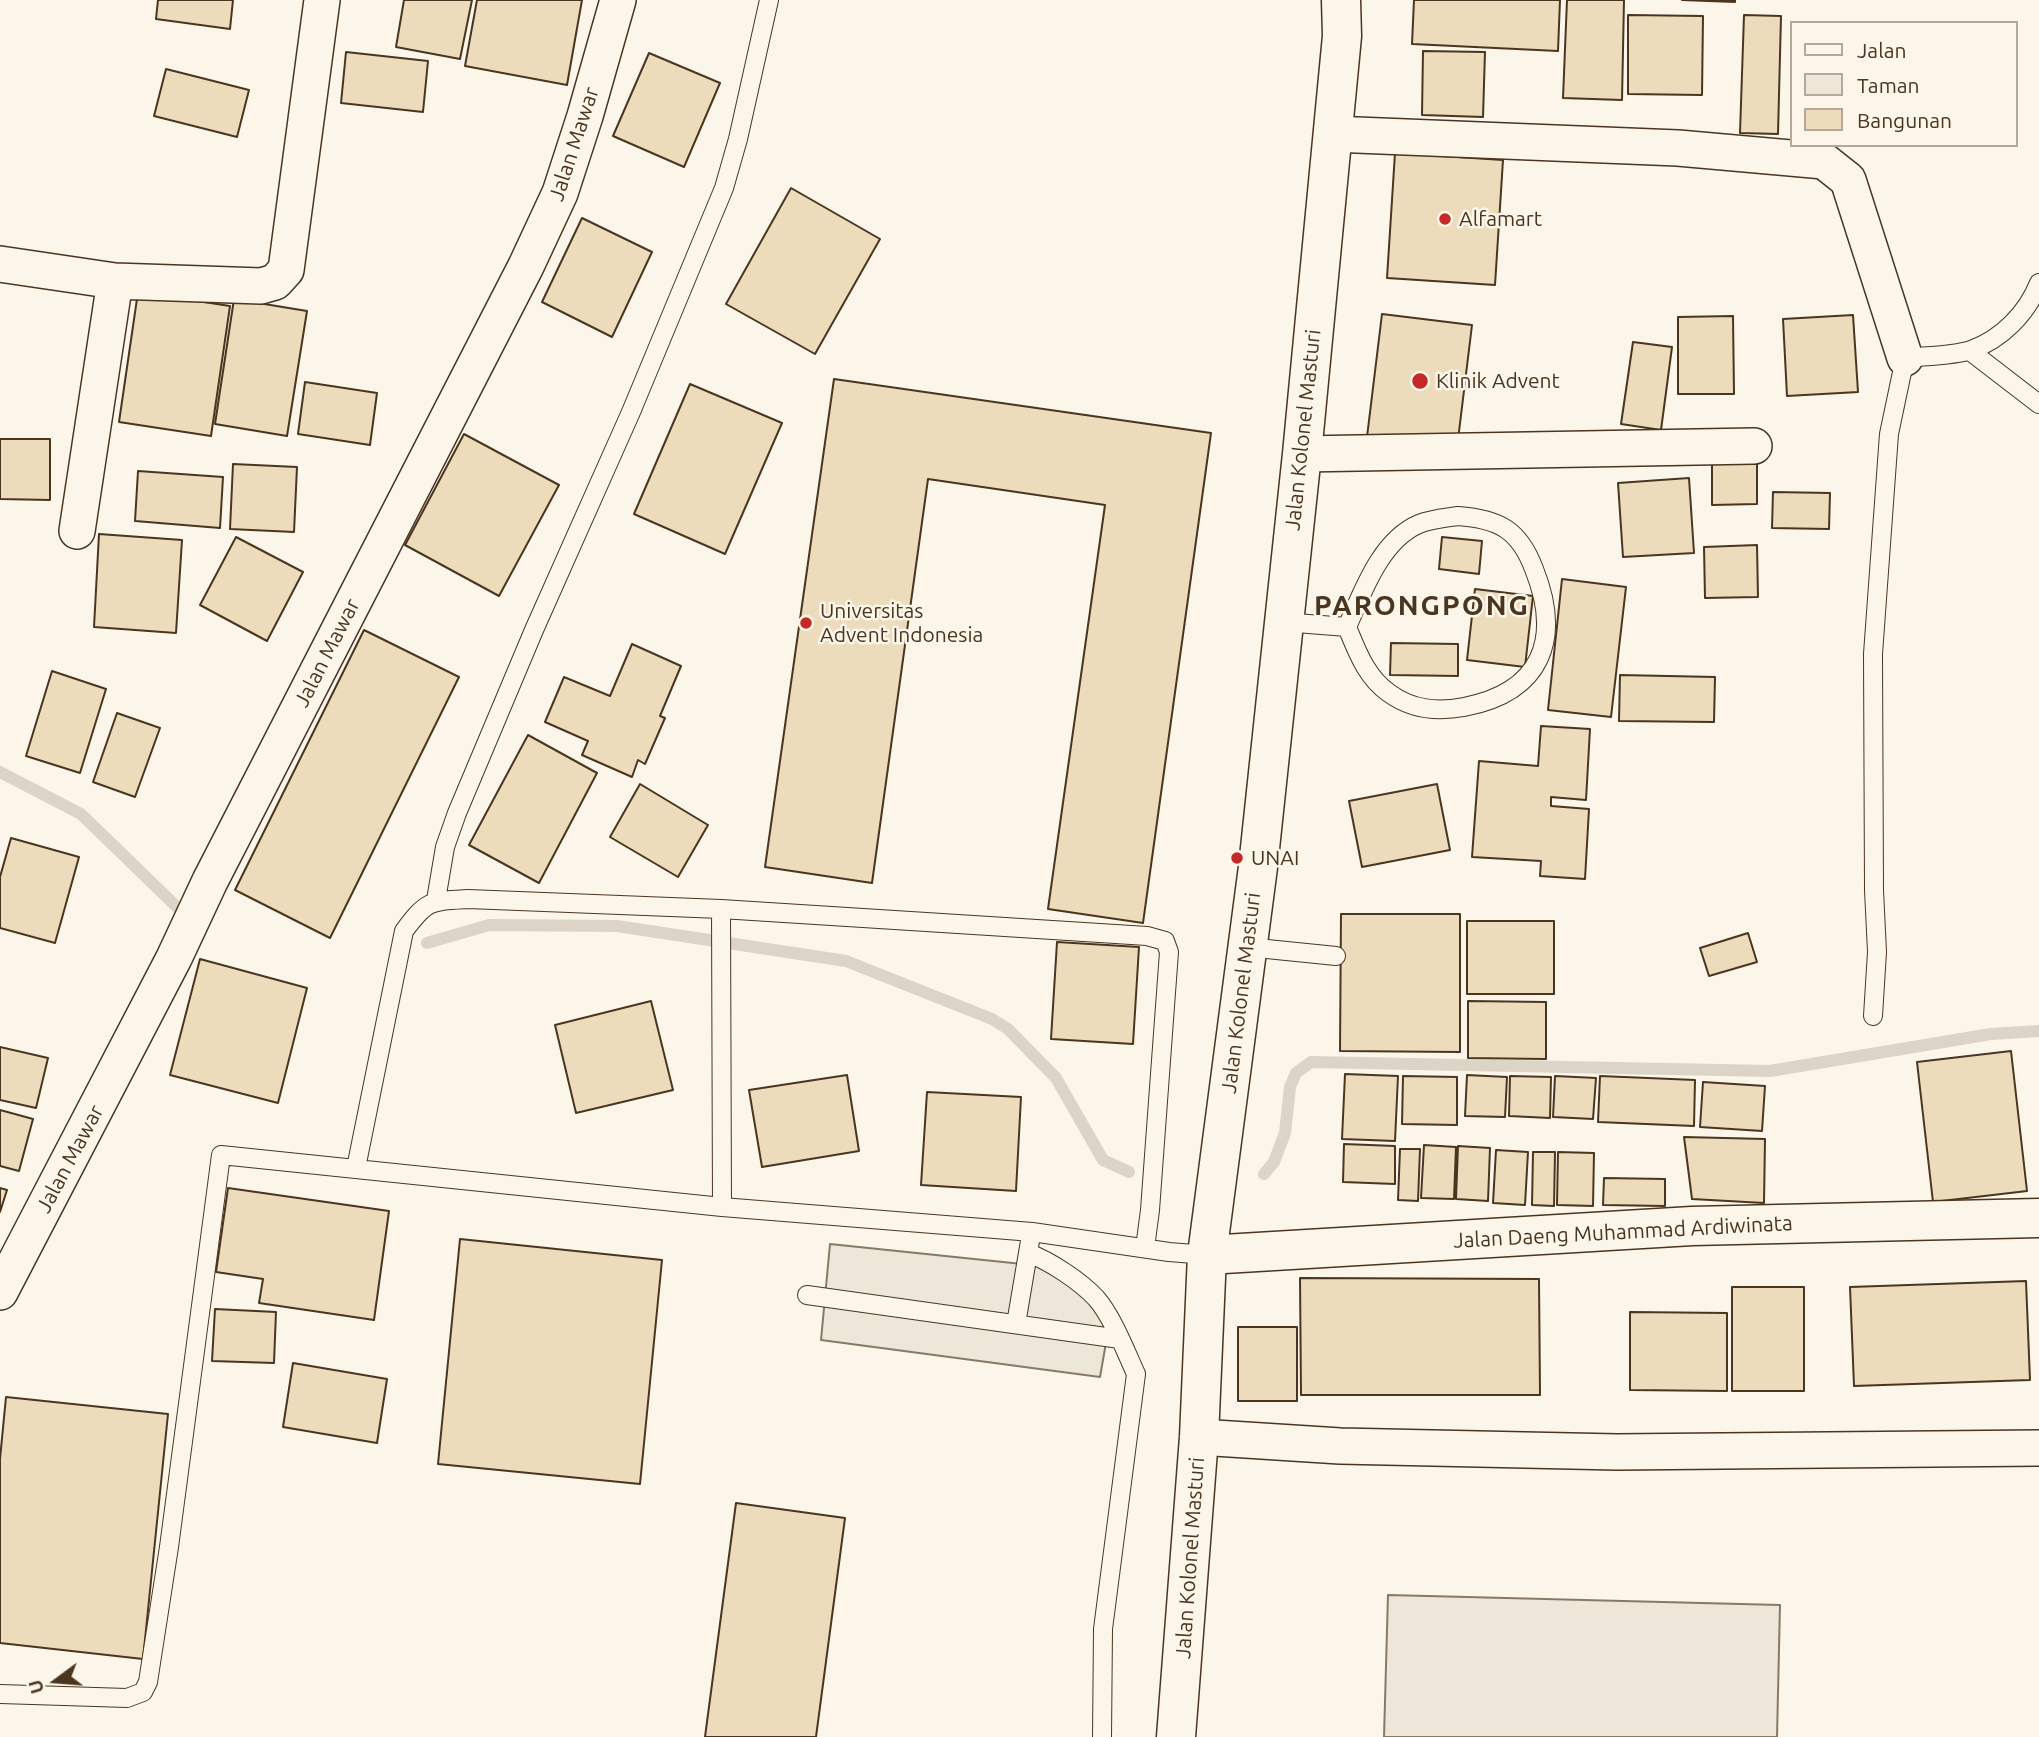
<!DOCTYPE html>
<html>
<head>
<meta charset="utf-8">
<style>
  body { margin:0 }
  #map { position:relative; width:2039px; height:1737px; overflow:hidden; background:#fbf6e9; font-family:Ubuntu,sans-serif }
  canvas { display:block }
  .legend { position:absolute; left:1790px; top:21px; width:228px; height:126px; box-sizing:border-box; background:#fbf6e9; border:2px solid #b4a999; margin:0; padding:9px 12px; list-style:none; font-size:21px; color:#4a3520 }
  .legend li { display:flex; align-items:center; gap:14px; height:35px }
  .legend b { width:35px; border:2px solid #b4a999 }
  .north { position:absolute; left:21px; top:1646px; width:70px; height:70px; -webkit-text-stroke:5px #fbf6e9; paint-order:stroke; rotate:254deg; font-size:19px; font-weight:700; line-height:28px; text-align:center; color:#4a3520 }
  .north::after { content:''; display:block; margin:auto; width:24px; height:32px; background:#4a3520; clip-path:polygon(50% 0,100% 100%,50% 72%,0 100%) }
</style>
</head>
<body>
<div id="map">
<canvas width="2039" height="1737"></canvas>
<ul class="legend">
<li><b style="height:9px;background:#fbf6e9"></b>Jalan</li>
<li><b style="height:19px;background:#ede6d9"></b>Taman</li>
<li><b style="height:19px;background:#ecdcbc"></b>Bangunan</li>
</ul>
<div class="north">U</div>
</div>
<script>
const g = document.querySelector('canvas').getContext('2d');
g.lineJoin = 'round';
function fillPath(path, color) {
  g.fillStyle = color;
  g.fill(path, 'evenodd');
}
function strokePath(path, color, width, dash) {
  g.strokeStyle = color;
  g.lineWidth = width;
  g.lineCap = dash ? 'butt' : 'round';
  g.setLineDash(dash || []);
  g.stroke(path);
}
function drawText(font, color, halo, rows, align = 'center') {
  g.font = font + ' Ubuntu,sans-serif';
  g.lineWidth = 5;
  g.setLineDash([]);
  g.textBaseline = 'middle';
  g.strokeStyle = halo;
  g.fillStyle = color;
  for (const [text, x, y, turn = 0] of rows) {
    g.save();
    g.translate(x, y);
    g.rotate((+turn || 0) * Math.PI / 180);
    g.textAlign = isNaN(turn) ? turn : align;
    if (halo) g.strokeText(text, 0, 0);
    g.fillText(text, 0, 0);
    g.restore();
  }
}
const green = new Path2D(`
  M 1388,1595 L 1780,1605 L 1777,1737 L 1384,1737 Z`);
const parking = new Path2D(`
  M 830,1244 L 1051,1267 L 1111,1314 L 1100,1377 L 821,1340 Z`);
const stream = new Path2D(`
  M 0,772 L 81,814 L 182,912
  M 427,943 L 489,925 L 617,926 L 846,961 L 992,1019 L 1008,1029 L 1056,1078 L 1103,1160 L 1129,1172
  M 1264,1174 L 1274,1162 L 1285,1133 L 1290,1087 L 1296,1073 L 1311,1062 L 1770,1071 L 1991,1034 L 2039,1031`);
const building = new Path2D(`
  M 158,0 L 233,0 L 230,29 L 156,19 Z
  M 404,0 L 472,0 L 460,59 L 396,47 Z
  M 477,0 L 582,0 L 567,85 L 465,66 Z
  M 1414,0 L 1560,0 L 1558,51 L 1412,44 Z
  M 1567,0 L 1624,0 L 1622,100 L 1563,98 Z
  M 1682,0 L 1735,0 L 1735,2 Z
  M 1628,15 L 1703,16 L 1702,95 L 1628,94 Z
  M 1744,15 L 1781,16 L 1778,134 L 1740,133 Z
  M 1423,51 L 1485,52 L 1483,117 L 1422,115 Z
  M 346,52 L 428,61 L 423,112 L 341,103 Z
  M 649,53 L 720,83 L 684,167 L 613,136 Z
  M 166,69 L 249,90 L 237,137 L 154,116 Z
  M 1395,153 L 1503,160 L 1495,285 L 1387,278 Z
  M 791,188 L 880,239 L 815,354 L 726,304 Z
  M 582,218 L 652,252 L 612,337 L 542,302 Z
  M 138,292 L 230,306 L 211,436 L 119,422 Z
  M 234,299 L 307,311 L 287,436 L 215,424 Z
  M 1382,314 L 1472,325 L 1457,448 L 1367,437 Z
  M 1853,315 L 1858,392 L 1787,396 L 1783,319 Z
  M 1733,316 L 1734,394 L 1678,394 L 1678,317 Z
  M 1633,342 L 1672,347 L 1661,430 L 1621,424 Z
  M 834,379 L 1211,433 L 1143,923 L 1048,909 L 1105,505 L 928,479 L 872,883 L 765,867 Z
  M 305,382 L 377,393 L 370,445 L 298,434 Z
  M 690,384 L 782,423 L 725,554 L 634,514 Z
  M 464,434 L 559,485 L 499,596 L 405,545 Z
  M 0,439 L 50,439 L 50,500 L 0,499 Z
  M 1712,463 L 1757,463 L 1757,504 L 1712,505 Z
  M 233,464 L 297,467 L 294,532 L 230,529 Z
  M 138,471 L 223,477 L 220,528 L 135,521 Z
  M 1689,478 L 1694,553 L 1623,557 L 1618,483 Z
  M 1773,492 L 1830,493 L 1829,529 L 1772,528 Z
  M 99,534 L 182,540 L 176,633 L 94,627 Z
  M 236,537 L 303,572 L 267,641 L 200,605 Z
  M 1442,537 L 1482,541 L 1479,574 L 1439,569 Z
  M 1757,545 L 1758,597 L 1705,598 L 1704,547 Z
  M 1562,579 L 1626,587 L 1611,717 L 1548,710 Z
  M 1475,589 L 1533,596 L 1525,667 L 1467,660 Z
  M 364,630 L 459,677 L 330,938 L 235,890 Z
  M 1391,643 L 1458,644 L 1458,676 L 1390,675 Z
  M 632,644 L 681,666 L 660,716 L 665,718 L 645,764 L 638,760 L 632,777 L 582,755 L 588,741 L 545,722 L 564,677 L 610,696 Z
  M 52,671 L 106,689 L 80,773 L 26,756 Z
  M 1620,675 L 1715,677 L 1714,722 L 1619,721 Z
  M 117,713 L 160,728 L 135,797 L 93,782 Z
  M 1541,726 L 1590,729 L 1586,800 L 1551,797 L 1551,806 L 1589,809 L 1585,879 L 1540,876 L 1541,861 L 1472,857 L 1479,761 L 1538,766 Z
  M 528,735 L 597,773 L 539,883 L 469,845 Z
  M 640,784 L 708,825 L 678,877 L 610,837 Z
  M 1437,784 L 1450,850 L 1362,867 L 1349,801 Z
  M 11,838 L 79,857 L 55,943 L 0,928 L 0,877 Z
  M 1341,914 L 1460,914 L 1460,1052 L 1340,1051 Z
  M 1467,921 L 1554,921 L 1554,994 L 1467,994 Z
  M 1748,933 L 1757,962 L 1709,976 L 1700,948 Z
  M 1057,942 L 1139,947 L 1133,1044 L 1051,1039 Z
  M 200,959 L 307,988 L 278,1103 L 170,1075 Z
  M 651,1001 L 673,1090 L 576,1113 L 555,1025 Z
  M 1468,1001 L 1546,1002 L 1546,1059 L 1468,1058 Z
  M 0,1047 L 48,1058 L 36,1108 L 0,1100 Z
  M 2011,1051 L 2027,1191 L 1933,1202 L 1917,1062 Z
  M 1345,1074 L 1398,1076 L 1395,1141 L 1342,1139 Z
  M 847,1075 L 859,1151 L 762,1167 L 749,1090 Z
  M 1467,1075 L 1507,1077 L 1505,1117 L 1465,1116 Z
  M 1403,1076 L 1457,1077 L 1457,1125 L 1402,1124 Z
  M 1510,1076 L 1551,1077 L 1550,1118 L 1509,1116 Z
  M 1555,1076 L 1596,1078 L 1593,1119 L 1553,1117 Z
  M 1600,1076 L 1695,1080 L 1694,1126 L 1598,1122 Z
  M 1703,1082 L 1765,1086 L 1762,1131 L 1700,1127 Z
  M 927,1092 L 1021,1097 L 1016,1191 L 921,1185 Z
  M 0,1110 L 33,1119 L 19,1171 L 0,1166 Z
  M 1684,1137 L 1765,1139 L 1764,1203 L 1692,1199 Z
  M 1344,1144 L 1395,1146 L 1395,1184 L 1343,1182 Z
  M 1424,1145 L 1456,1147 L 1454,1199 L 1421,1198 Z
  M 1458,1146 L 1490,1148 L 1488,1201 L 1456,1199 Z
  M 1400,1149 L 1420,1149 L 1418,1201 L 1398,1200 Z
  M 1496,1150 L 1528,1152 L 1525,1205 L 1493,1203 Z
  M 1533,1152 L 1555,1152 L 1554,1206 L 1532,1205 Z
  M 1558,1152 L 1594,1153 L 1593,1206 L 1557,1205 Z
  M 1604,1178 L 1665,1179 L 1665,1206 L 1603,1205 Z
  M 0,1188 L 7,1190 L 0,1212 Z
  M 228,1188 L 389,1211 L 374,1320 L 259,1303 L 263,1279 L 216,1272 Z
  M 460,1239 L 662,1260 L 640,1484 L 438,1464 Z
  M 1300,1278 L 1539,1279 L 1540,1395 L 1301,1395 Z
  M 2026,1281 L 2030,1380 L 1854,1386 L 1850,1287 Z
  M 1732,1287 L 1804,1287 L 1804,1391 L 1732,1391 Z
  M 215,1309 L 276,1312 L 274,1363 L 212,1361 Z
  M 1630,1312 L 1727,1313 L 1727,1391 L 1630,1390 Z
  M 1238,1327 L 1297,1327 L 1297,1401 L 1238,1401 Z
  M 293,1363 L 387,1379 L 377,1443 L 283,1427 Z
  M 6,1397 L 168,1414 L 143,1659 L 0,1643 L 0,1459 Z
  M 736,1503 L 845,1518 L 816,1737 L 705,1737 Z`);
const lane = new Path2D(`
  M 1970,351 L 2039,404
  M 1458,516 C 1498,519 1519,529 1534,569 C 1562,639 1542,692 1464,707 C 1437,712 1412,710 1389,693 C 1366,677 1357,651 1347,627 C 1363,591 1381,540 1419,524 C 1431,519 1445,518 1458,516 Z
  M 1283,622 L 1347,627
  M 436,900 L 445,847 L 457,813 L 534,630 L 631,412 L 724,188 L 738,139 L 769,0
  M 721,909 L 722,1207
  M 1247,947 L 1336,956
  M 1873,1016 L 1877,952 L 1874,890 L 1873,654 L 1889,434 L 1905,358 C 1924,356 1953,356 1971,350 C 2002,339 2027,313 2039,283
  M 356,1168 L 404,931 C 427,900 430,901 468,899 L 721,909 L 1147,936 L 1165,941 L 1169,952 L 1150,1210 L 1145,1248
  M 1028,1253 C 1050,1261 1080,1281 1096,1298 C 1112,1316 1126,1352 1136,1374 L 1103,1629 L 1102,1737
  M 807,1295 L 1120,1339
  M 1016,1324 L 1030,1241
  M 0,1694 L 127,1698 L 143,1692 L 148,1682 L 169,1547 L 221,1155 L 722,1207 L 1032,1232 L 1169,1252 L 1207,1255`);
const street = new Path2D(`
  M 1332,134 L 1678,148 L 1824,161 L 1848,180 L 1905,358
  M 0,264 L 115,281 L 261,286 L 275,282 L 286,270 L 322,0
  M 1302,454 L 1754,446
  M 77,531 L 115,281
  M 0,1292 L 174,958 L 210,881 L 526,266 L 560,193 L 585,116 L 618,0
  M 1199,1437 L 1340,1446 L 1617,1452 L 2039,1448`);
const secondary = new Path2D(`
  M 1207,1255 L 1692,1226 L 2039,1218`);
const primary = new Path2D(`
  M 1176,1737 L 1199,1437 L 1207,1255 L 1258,867 L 1302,454 L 1342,36 L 1341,0`);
const markers = [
  [1445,219,7,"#c62828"],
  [1420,381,9,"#c62828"],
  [806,623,7,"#c62828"],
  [1237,858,7,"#c62828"]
];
const streetNames = [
  ["Jalan Mawar",574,144,-72],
  ["Jalan Kolonel Masturi",1303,430,-84],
  ["Jalan Mawar",327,653,-63],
  ["Jalan Kolonel Masturi",1241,993,-83],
  ["Jalan Mawar",70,1159,-62],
  ["Jalan Daeng Muhammad Ardiwinata",1623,1232,-3],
  ["Jalan Kolonel Masturi",1190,1558,-86]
];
const poiNames = [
  ["Alfamart",1459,219],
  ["Klinik Advent",1436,381],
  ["Universitas",820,611],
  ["Advent Indonesia",820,635],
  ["UNAI",1251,858]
];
const districtNames = [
  ["PARONGPONG",1422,606]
];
fillPath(green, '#ede6d9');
strokePath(green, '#887966', 2);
fillPath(parking, '#ede7d9');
strokePath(parking, '#887966', 2);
strokePath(stream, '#dcd4c6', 12);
fillPath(building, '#ecdcbc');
strokePath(building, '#4a3520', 2);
strokePath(lane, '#4a3520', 20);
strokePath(street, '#4a3520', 38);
strokePath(secondary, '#4a3520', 41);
strokePath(primary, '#4a3520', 41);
strokePath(lane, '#fbf6e9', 18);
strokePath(street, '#fbf6e9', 35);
strokePath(secondary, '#fbf6e9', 38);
strokePath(primary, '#fbf6e9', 38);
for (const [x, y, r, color] of markers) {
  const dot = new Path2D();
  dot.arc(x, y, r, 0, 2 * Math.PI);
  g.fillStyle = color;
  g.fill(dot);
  strokePath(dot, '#fbf6e9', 2.5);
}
drawText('21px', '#4a3520', '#fbf6e9', streetNames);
drawText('21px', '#4a3520', '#fbf6e9', poiNames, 'left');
g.letterSpacing = '2px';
drawText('bold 28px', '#4a3520', '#fbf6e9', districtNames);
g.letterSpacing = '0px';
</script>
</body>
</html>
